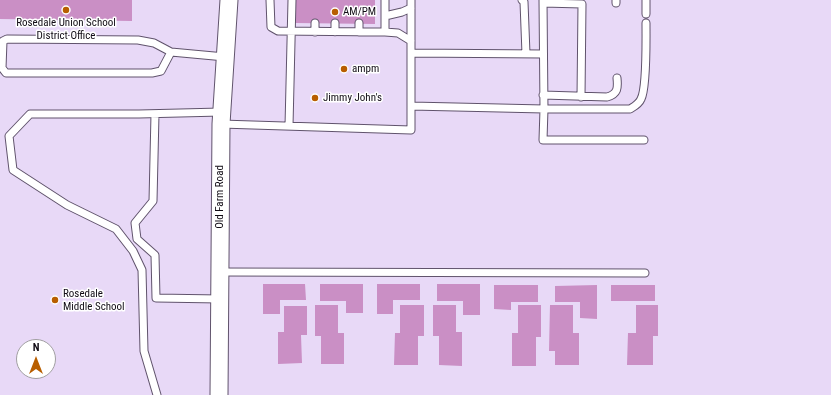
<!DOCTYPE html>
<html>
<head>
<meta charset="utf-8">
<style>
  body { margin:0 }
  #map { position:relative; width:831px; height:395px; overflow:hidden; background:#e8d9f7; font-family:"Roboto Condensed",sans-serif }
  canvas { display:block }
  .north { position:absolute; left:16px; top:339px; width:40px; height:40px; box-sizing:border-box; background:#fff; border:1px solid #a09ea1; border-radius:50%; rotate:0deg; font-size:11px; font-weight:700; line-height:16px; text-align:center; color:#110c15 }
  .north::after { content:''; display:block; margin:auto; width:14px; height:18px; background:#b85e00; clip-path:polygon(50% 0,100% 100%,50% 72%,0 100%) }
</style>
</head>
<body>
<div id="map">
<canvas width="831" height="395"></canvas>
<div class="north">N</div>
</div>
<script>
const g = document.querySelector('canvas').getContext('2d');
g.lineJoin = 'round';
function fillPath(path, color) {
  g.fillStyle = color;
  g.fill(path, 'evenodd');
}
function strokePath(path, color, width, dash) {
  g.strokeStyle = color;
  g.lineWidth = width;
  g.lineCap = dash ? 'butt' : 'round';
  g.setLineDash(dash || []);
  g.stroke(path);
}
function drawText(font, color, halo, rows, align = 'center') {
  g.font = font + ' "Roboto Condensed",sans-serif';
  g.lineWidth = 3;
  g.setLineDash([]);
  g.textBaseline = 'middle';
  g.strokeStyle = halo;
  g.fillStyle = color;
  for (const [text, x, y, turn = 0] of rows) {
    g.save();
    g.translate(x, y);
    g.rotate((+turn || 0) * Math.PI / 180);
    g.textAlign = isNaN(turn) ? turn : align;
    if (halo) g.strokeText(text, 0, 0);
    g.fillText(text, 0, 0);
    g.restore();
  }
}
const building = new Path2D(`
  M 0,0 L 132,0 L 132,21 L 0,19 Z
  M 296,0 L 375,0 L 375,24 L 295,23 Z
  M 263,284 L 305,284 L 306,300 L 280,300 L 280,314 L 263,314 Z
  M 320,284 L 363,284 L 363,313 L 346,313 L 346,301 L 320,301 Z
  M 377,284 L 420,284 L 420,300 L 393,300 L 393,314 L 377,314 Z
  M 437,284 L 480,284 L 480,315 L 463,315 L 463,301 L 437,301 Z
  M 494,285 L 538,285 L 538,302 L 511,302 L 511,310 L 494,309 Z
  M 597,285 L 597,319 L 580,318 L 580,302 L 555,302 L 555,286 Z
  M 611,285 L 655,285 L 655,301 L 611,301 Z
  M 315,305 L 338,305 L 338,333 L 344,333 L 344,364 L 321,364 L 321,336 L 315,336 Z
  M 400,305 L 424,305 L 424,336 L 418,336 L 418,365 L 394,365 L 395,333 L 400,333 Z
  M 433,305 L 456,305 L 456,332 L 462,332 L 462,366 L 439,365 L 439,336 L 433,336 Z
  M 518,305 L 541,305 L 541,337 L 536,337 L 536,366 L 512,366 L 512,333 L 518,333 Z
  M 550,305 L 573,305 L 573,333 L 579,333 L 579,365 L 555,365 L 555,351 L 549,351 Z
  M 636,305 L 658,305 L 658,336 L 653,336 L 653,365 L 627,365 L 628,333 L 636,333 Z
  M 284,306 L 307,306 L 307,335 L 301,335 L 302,363 L 278,364 L 278,332 L 284,332 Z`);
const service = new Path2D(`
  M 270,0 L 271,27 L 278,31 L 385,32 L 385,16
  M 385,0 L 385,16 L 402,12 L 411,8
  M 522,0 L 524,2 L 526,54
  M 616,0 L 616,3
  M 543,3 L 582,4 L 581,97
  M 646,14 L 646,0
  M 315,23 L 315,32
  M 335,23 L 335,32
  M 359,23 L 359,32
  M 385,32 L 398,33 L 411,41
  M 171,52 L 161,71 L 152,73 L 6,73 L 2,68 L 3,41 L 7,39 L 138,40 L 154,43 L 171,52 L 225,57
  M 411,53 L 543,54
  M 543,95 L 607,97 C 618,94 618,88 617,78
  M 411,106 L 544,109 L 543,0
  M 155,114 L 153,201 L 135,223 L 137,239 L 155,255 L 156,298 L 220,299
  M 221,124 L 411,130 L 411,0
  M 289,126 L 292,0
  M 644,140 L 543,140 L 544,109 L 630,109 C 635,106 639,104 641,99 C 647,88 646,38 646,23
  M 220,272 L 645,273
  M 157,395 L 144,351 L 142,270 L 133,251 L 116,229 L 67,205 L 13,170 L 9,136 L 30,114 L 139,114 L 221,112`);
const tertiary = new Path2D(`
  M 219,395 L 221,124 L 229,0`);
const markers = [
  [66,10,4,"#b85e00"],
  [335,12,4,"#b85e00"],
  [344,69,4,"#b85e00"],
  [315,98,4,"#b85e00"],
  [55,300,4,"#b85e00"]
];
const poiNames = [
  ["AM/PM",343,12],
  ["Rosedale Union School",66,23,"center"],
  ["District Office",66,36,"center"],
  ["ampm",352,69],
  ["Jimmy John's",323,98],
  ["Rosedale",63,294],
  ["Middle School",63,307]
];
const streetNames = [
  ["Old Farm Road",220,197,-90]
];
fillPath(building, '#ca8fc5');
strokePath(service, '#60536c', 9);
strokePath(tertiary, '#60536c', 19);
strokePath(service, '#fff', 7);
strokePath(tertiary, '#fff', 17);
for (const [x, y, r, color] of markers) {
  const dot = new Path2D();
  dot.arc(x, y, r, 0, 2 * Math.PI);
  g.fillStyle = color;
  g.fill(dot);
  strokePath(dot, '#fff', 1.5);
}
drawText('11px', '#110c15', '#fff', poiNames, 'left');
drawText('11px', '#110c15', '#fff', streetNames);
</script>
</body>
</html>
